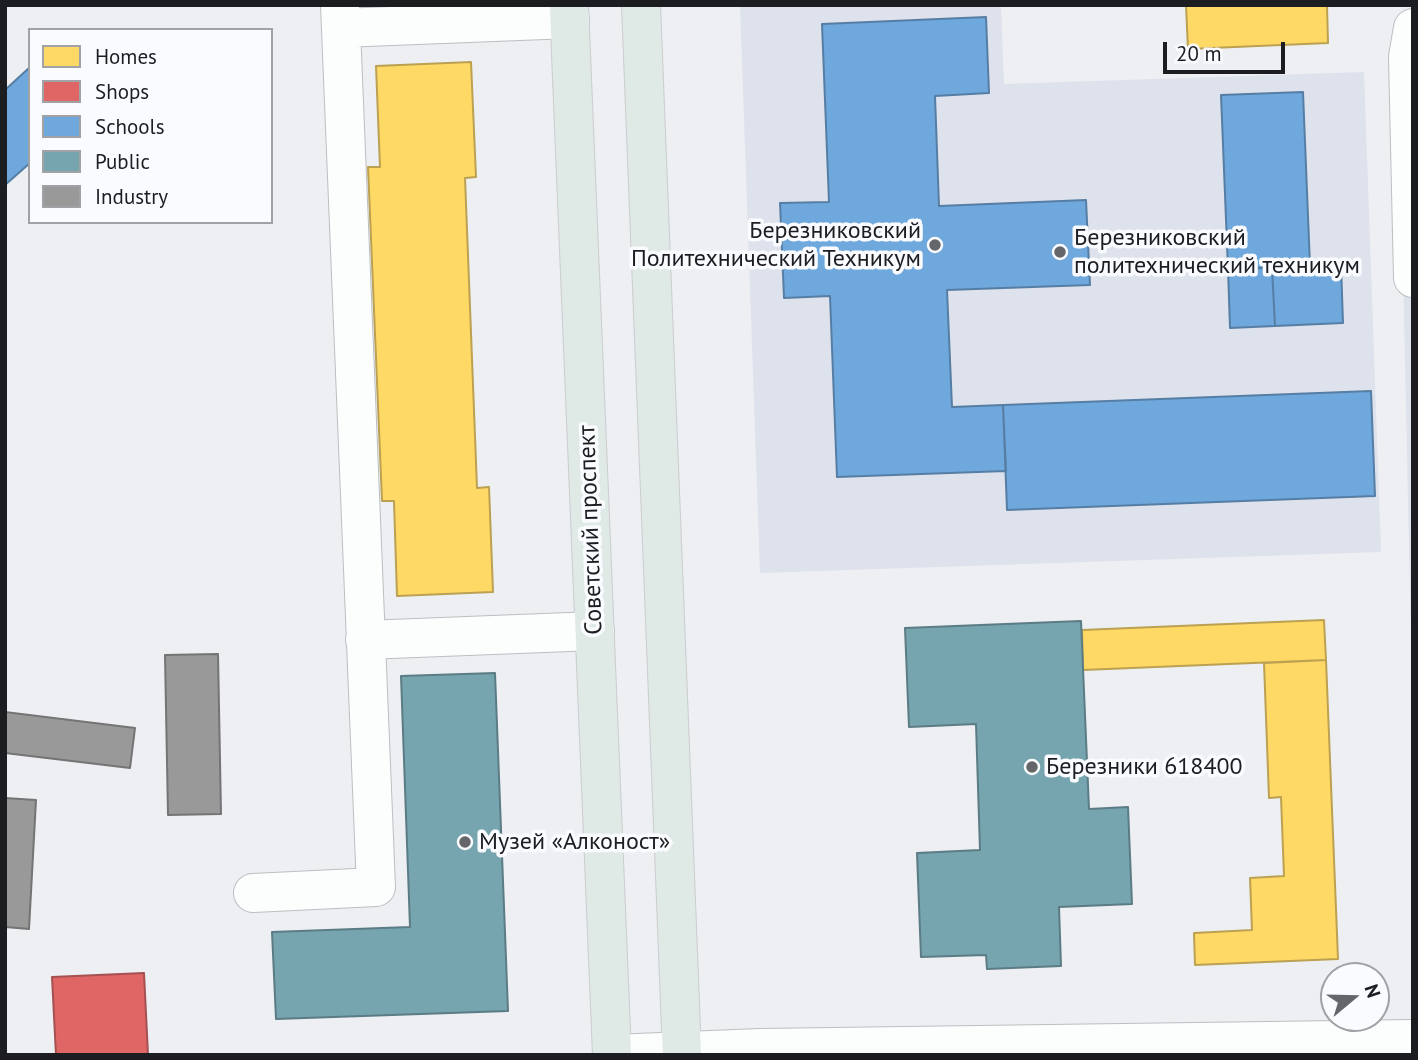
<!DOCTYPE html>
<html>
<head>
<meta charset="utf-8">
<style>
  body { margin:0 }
  #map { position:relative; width:1418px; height:1060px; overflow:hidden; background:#edeff3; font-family:"PT Sans",sans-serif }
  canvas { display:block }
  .frame { position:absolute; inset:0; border:7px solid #1c1d20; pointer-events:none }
  .legend { position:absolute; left:28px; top:28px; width:245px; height:196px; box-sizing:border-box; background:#fafbfe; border:2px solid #a1a2a5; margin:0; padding:9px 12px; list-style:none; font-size:21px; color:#1c1d20 }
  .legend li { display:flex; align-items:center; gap:14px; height:35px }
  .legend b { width:35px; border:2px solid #a1a2a5 }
  .north { position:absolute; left:1320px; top:962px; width:70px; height:70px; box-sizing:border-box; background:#fafbfe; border:2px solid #a1a2a5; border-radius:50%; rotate:71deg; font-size:19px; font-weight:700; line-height:28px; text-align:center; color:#1c1d20 }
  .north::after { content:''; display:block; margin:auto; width:24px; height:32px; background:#65666a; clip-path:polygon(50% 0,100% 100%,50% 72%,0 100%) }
  .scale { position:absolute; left:1163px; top:42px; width:122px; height:32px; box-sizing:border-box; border:4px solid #1c1d20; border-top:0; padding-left:9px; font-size:21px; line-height:24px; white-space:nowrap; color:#1c1d20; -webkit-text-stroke:5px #fafbfe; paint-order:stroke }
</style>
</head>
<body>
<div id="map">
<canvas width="1418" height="1060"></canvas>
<div class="frame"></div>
<ul class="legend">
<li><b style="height:19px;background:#ffd966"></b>Homes</li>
<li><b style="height:19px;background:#e06666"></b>Shops</li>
<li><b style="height:19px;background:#6fa8dc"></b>Schools</li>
<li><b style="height:19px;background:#76a5af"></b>Public</li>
<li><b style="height:19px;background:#999"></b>Industry</li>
</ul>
<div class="north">N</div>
<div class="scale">20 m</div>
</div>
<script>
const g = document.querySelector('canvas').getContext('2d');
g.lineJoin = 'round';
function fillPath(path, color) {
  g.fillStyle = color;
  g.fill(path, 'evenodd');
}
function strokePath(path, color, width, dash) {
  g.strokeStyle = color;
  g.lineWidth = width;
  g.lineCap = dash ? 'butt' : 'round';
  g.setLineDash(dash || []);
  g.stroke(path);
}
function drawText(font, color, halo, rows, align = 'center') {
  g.font = font + ' "PT Sans",sans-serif';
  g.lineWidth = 7;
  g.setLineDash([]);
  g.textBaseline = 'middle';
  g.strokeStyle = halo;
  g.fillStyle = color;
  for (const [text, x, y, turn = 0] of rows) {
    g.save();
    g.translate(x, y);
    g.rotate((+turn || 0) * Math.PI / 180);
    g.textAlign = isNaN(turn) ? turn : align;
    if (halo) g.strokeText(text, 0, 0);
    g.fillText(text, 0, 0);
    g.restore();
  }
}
const built = new Path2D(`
  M 740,5 L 1001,5 L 1004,84 L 1364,72 L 1381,552 L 760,573 Z
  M 1398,38 L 1413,38 L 1413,731 Z`);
const homes = new Path2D(`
  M 1186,5 L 1327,5 L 1328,43 L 1188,49 Z
  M 471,62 L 476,177 L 465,178 L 477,488 L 489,487 L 493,592 L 397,596 L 394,501 L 382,501 L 368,167 L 380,167 L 376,66 Z
  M 1324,620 L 1326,660 L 1083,670 L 1082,630 Z
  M 1326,660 L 1338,959 L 1195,965 L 1194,933 L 1252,930 L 1250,878 L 1284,876 L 1281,797 L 1269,798 L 1264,663 Z`);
const shops = new Path2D(`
  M 144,973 L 148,1055 L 56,1055 L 52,977 Z`);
const schools = new Path2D(`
  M 986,17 L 989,93 L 935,96 L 939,206 L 1086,200 L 1090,285 L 947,290 L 952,407 L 1003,405 L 1006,471 L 837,477 L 830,296 L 784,298 L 780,203 L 829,202 L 822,24 Z
  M 30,67 L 30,163 L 5,185 L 5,90 Z
  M 1303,92 L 1310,266 L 1228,269 L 1221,95 Z
  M 1341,265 L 1343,323 L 1275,326 L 1272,268 Z
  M 1272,268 L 1275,326 L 1230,328 L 1228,269 Z
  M 1371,391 L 1375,496 L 1007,510 L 1003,405 Z`);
const public = new Path2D(`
  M 1081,621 L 1089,809 L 1128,807 L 1132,904 L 1059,907 L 1061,966 L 987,969 L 986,955 L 921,957 L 917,853 L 980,850 L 976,724 L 909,727 L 905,628 Z
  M 495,673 L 508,1011 L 276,1019 L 272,932 L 410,927 L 401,676 Z`);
const industry = new Path2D(`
  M 218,654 L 221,814 L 168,815 L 165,655 Z
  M 5,712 L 135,728 L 130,768 L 5,753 Z
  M 5,798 L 36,800 L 29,929 L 5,927 Z`);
const minor = new Path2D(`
  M 341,28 L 570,19
  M 1413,28 L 1408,57 L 1413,278
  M 365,640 L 595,631
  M 253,893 L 376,887 L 340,5
  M 612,1054 L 760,1048 L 1413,1039`);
const major = new Path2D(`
  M 569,5 L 612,1055
  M 641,5 L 682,1055`);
const markers = [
  [935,245,7,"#65666a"],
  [1060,252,7,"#65666a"],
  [1032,767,7,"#65666a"],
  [465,842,7,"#65666a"]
];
const poiNames = [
  ["Березниковский",921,231,"right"],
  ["Политехнический Техникум",921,259,"right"],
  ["Березниковский",1074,238],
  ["политехнический техникум",1074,266],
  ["Березники 618400",1046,767],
  ["Музей «Алконост»",479,842]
];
const streetNames = [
  ["Советский проспект",591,530,-92]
];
fillPath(built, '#dee2ec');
fillPath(homes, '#ffd966');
strokePath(homes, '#bba151', 2);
fillPath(shops, '#e06666');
strokePath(shops, '#a55051', 2);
fillPath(schools, '#6fa8dc');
strokePath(schools, '#567ea4', 2);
fillPath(public, '#76a5af');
strokePath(public, '#5b7c84', 2);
fillPath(industry, '#999');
strokePath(industry, '#747475', 2);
strokePath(minor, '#bdbec2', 40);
strokePath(major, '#cbccce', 40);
strokePath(minor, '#fcfdfd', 38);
strokePath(major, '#dfe9e6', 38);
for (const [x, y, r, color] of markers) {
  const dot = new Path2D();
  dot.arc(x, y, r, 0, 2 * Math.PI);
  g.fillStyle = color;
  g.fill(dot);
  strokePath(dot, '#fafbfe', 2.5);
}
drawText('24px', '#1c1d20', '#fafbfe', poiNames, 'left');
drawText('24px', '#1c1d20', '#fafbfe', streetNames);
</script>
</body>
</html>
